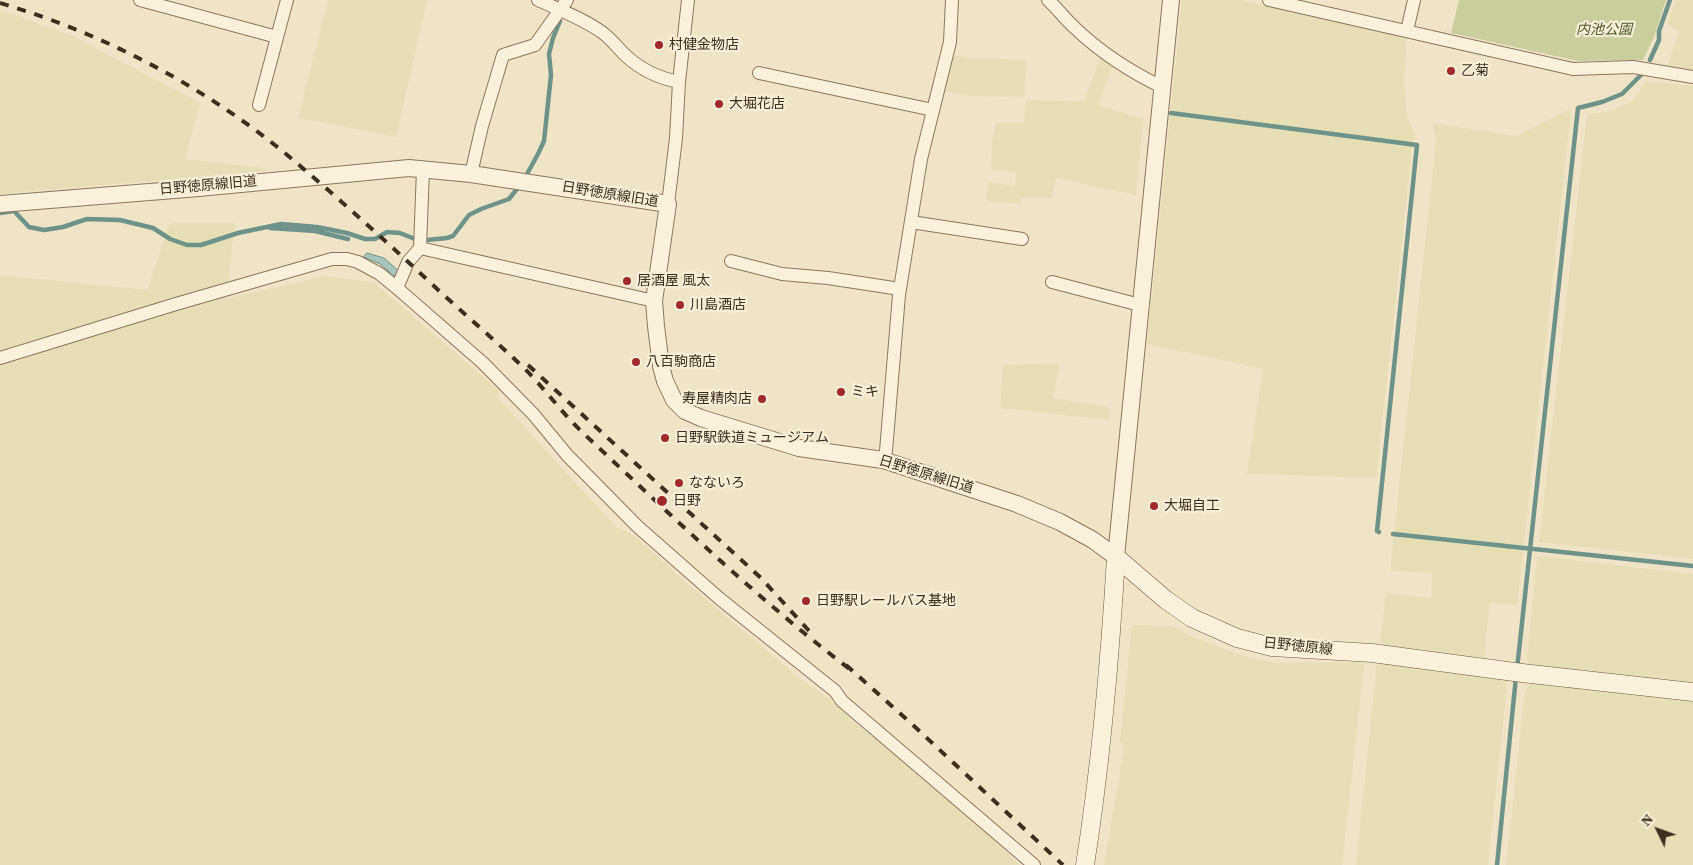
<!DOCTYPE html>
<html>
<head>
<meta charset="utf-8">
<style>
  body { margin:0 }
  #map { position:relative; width:1693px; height:865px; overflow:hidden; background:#f0e4c8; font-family:"Source Serif 4",serif }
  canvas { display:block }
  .north { position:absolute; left:1633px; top:805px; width:50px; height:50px; -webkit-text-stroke:4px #f7eed8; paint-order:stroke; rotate:312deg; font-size:14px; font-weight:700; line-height:20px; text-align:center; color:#3d2e20 }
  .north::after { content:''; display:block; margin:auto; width:18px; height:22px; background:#3d2e20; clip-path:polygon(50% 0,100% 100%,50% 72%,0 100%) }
</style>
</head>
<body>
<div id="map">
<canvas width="1693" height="865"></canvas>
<div class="north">N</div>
</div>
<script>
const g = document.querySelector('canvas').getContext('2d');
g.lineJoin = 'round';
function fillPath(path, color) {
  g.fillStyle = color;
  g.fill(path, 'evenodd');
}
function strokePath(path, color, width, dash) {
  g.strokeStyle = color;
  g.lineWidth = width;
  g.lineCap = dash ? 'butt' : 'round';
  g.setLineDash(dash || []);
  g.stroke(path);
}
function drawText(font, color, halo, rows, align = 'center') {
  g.font = font + ' "Source Serif 4","Noto Sans JP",serif';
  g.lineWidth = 4.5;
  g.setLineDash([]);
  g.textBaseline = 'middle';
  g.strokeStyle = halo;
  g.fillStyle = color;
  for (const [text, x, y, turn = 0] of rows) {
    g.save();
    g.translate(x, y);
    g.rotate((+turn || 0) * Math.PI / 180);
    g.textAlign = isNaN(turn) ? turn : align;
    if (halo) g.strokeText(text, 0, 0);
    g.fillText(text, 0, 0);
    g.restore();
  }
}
const farmland = new Path2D(`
  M 328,0 L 427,0 L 396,137 L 298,118 Z
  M 1182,0 L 1239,0 L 1407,36 L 1404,80 L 1407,118 L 1415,133 L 1412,149 L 1376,478 L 1247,474 L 1263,369 L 1147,344 Z
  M 1676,0 L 1693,0 L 1693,70 L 1667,66 L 1680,31 L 1667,25 Z
  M 0,10 L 73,36 L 200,103 L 185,159 L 266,168 L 267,171 L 0,194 Z
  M 950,55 L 971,58 L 1026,60 L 1025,97 L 971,96 L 942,91 Z
  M 1101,56 L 1113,64 L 1098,105 L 1143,119 L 1136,195 L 1056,178 L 1052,198 L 1022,198 L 1021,204 L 986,201 L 988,182 L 1015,186 L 1016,172 L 991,169 L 992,143 L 996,123 L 1024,123 L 1026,100 L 1084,101 Z
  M 1646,81 L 1693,86 L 1693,559 L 1539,542 L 1587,114 L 1611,111 L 1633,101 Z
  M 1571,109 L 1517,606 L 1490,602 L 1484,659 L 1386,647 L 1380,641 L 1386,593 L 1431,598 L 1432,573 L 1390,571 L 1436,141 L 1433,123 L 1517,136 Z
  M 170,223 L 235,223 L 226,299 L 325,276 L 373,282 L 500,391 L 496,396 L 617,528 L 634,535 L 688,584 L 798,677 L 830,699 L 854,722 L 905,759 L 976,821 L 1019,865 L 0,865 L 0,275 L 147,290 Z
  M 1060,363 L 1053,398 L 1109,407 L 1110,420 L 1000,408 L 1003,365 Z
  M 1537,556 L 1693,574 L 1693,686 L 1528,666 L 1527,659 Z
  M 1132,625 L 1173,626 L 1195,638 L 1224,649 L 1251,658 L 1278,663 L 1360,662 L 1364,666 L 1342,865 L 1104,865 L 1124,749 L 1120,740 Z
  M 1377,660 L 1508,677 L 1488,865 L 1356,865 Z
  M 1532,682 L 1693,701 L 1693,865 L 1506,865 L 1525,691 Z`);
const green = new Path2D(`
  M 1459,0 L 1666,0 L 1654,37 L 1643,60 L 1578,61 L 1451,33 Z`);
const water = new Path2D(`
  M 367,253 L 384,258 L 401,273 L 396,278 L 380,264 L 364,257 Z`);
const stream = new Path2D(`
  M 1650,60 L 1659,40 L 1659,31 L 1670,0
  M 1171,113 L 1417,145 L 1377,531 L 1379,532
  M 527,174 L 538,154 L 544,141 L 551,75 L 549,54 L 553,38 L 560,21
  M 0,213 L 14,211 L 29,227 L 44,230 L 63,227 L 87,219 L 120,220 L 153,228 L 170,239 L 187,245 L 201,245 L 238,233 L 281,224 L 317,227 L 347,233 L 365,239 L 375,239 L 387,232 L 400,233 L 415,239
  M 270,228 L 315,231 L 348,239
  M 427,240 L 447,238 L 453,236 L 469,215 L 481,209 L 509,199 L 517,189
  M 1393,534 L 1693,566
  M 1517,669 L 1578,108 L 1602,102 L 1622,94 L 1642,74
  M 1497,865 L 1516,677`);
const minor = new Path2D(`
  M 140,0 L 277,37
  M 538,0 C 560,10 584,19 603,33 C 612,40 618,48 625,55 C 641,70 658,78 679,82
  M 1048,0 C 1058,9 1065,19 1075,28 C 1100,52 1131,72 1162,87
  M 1269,0 L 1573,69 L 1633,67 L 1693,77
  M 1407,31 L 1414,0
  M 759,73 L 933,110
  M 259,105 L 287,0
  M 471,174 L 482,126 L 503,55 L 535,45 L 567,0
  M 668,204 L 676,138 L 679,82 L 688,0
  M 911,222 L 1022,239
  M 420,248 L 423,169
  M 731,261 L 782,274 L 828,278 L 900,289
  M 1052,282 L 1140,305
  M 397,288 L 408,262 L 420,248 L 654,301
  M 0,358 L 176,304 L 332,259 L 347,259 L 358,262 L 380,274 L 397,288 L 483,363 L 534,415 L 567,455 L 637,526 L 720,599 L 835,691 L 842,701 L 1034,865
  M 883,460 L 886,451 L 899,295 L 921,159 L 950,42 L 952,0`);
const tertiary = new Path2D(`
  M 0,204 L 199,188 L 409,168 L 471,174 L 668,204 L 654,301 L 656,326 L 661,366 L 665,381 L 674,400 L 685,411 L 701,418 L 799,448 L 883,460 L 1017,504 L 1060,522 L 1093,540 L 1116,557
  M 1116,557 L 1171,0`);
const secondary = new Path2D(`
  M 1116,557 L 1166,600 L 1192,618 L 1237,638 L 1272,647 L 1372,653 L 1522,673 L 1693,692
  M 1085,865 C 1101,763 1110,660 1116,557`);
const rail = new Path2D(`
  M 0,3 C 88,29 172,70 247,124 C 278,146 306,171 335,196 C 369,226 402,256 435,287 C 465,315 496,341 525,369 C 545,389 562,413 583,433 C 670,514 756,598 851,670
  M 528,365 L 761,578 L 811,633
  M 846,665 L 914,726 L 1063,865`);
const markers = [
  [659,45,5,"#9e2a2b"],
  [1451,71,5,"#9e2a2b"],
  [719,104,5,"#9e2a2b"],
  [627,281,5,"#9e2a2b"],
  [680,305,5,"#9e2a2b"],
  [636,362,5,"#9e2a2b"],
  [841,392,5,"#9e2a2b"],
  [762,399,5,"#9e2a2b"],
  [665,438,5,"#9e2a2b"],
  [679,483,5,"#9e2a2b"],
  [662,501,6,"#9e2a2b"],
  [1154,506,5,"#9e2a2b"],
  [806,601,5,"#9e2a2b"]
];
const parkNames = [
  ["内池公園",1604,30]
];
const poiNames = [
  ["村健金物店",669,45],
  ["乙菊",1461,71],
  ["大堀花店",729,104],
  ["居酒屋 風太",637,281],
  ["川島酒店",690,305],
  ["八百駒商店",646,362],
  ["ミキ",851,392],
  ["寿屋精肉店",752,399,"right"],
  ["日野駅鉄道ミュージアム",675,438],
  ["なないろ",689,483],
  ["日野",673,501],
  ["大堀自工",1164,506],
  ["日野駅レールバス基地",816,601]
];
const streetNames = [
  ["日野徳原線旧道",208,186,-5],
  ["日野徳原線旧道",610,195,9],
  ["日野徳原線旧道",926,475,17],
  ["日野徳原線",1298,647,6]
];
fillPath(farmland, '#e6deb5');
fillPath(green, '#c9cf9b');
fillPath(water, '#a9c4bc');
strokePath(water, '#6f938a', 1);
strokePath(stream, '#6f938a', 4.5);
strokePath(minor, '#8d765c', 14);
strokePath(tertiary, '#8d765c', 18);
strokePath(secondary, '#6f573f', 19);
strokePath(minor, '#faf1dc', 12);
strokePath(tertiary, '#faf1dc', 16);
strokePath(secondary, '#faf1dc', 18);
strokePath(rail, '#3d2e20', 4, [9, 9]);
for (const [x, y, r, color] of markers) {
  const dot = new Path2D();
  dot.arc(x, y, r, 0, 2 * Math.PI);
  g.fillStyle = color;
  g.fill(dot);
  strokePath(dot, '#f7eed8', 2);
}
drawText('italic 14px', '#4d5a26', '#f7eed8', parkNames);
drawText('14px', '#3d2e20', '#f7eed8', poiNames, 'left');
drawText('14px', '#3d2e20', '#f7eed8', streetNames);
</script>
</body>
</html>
